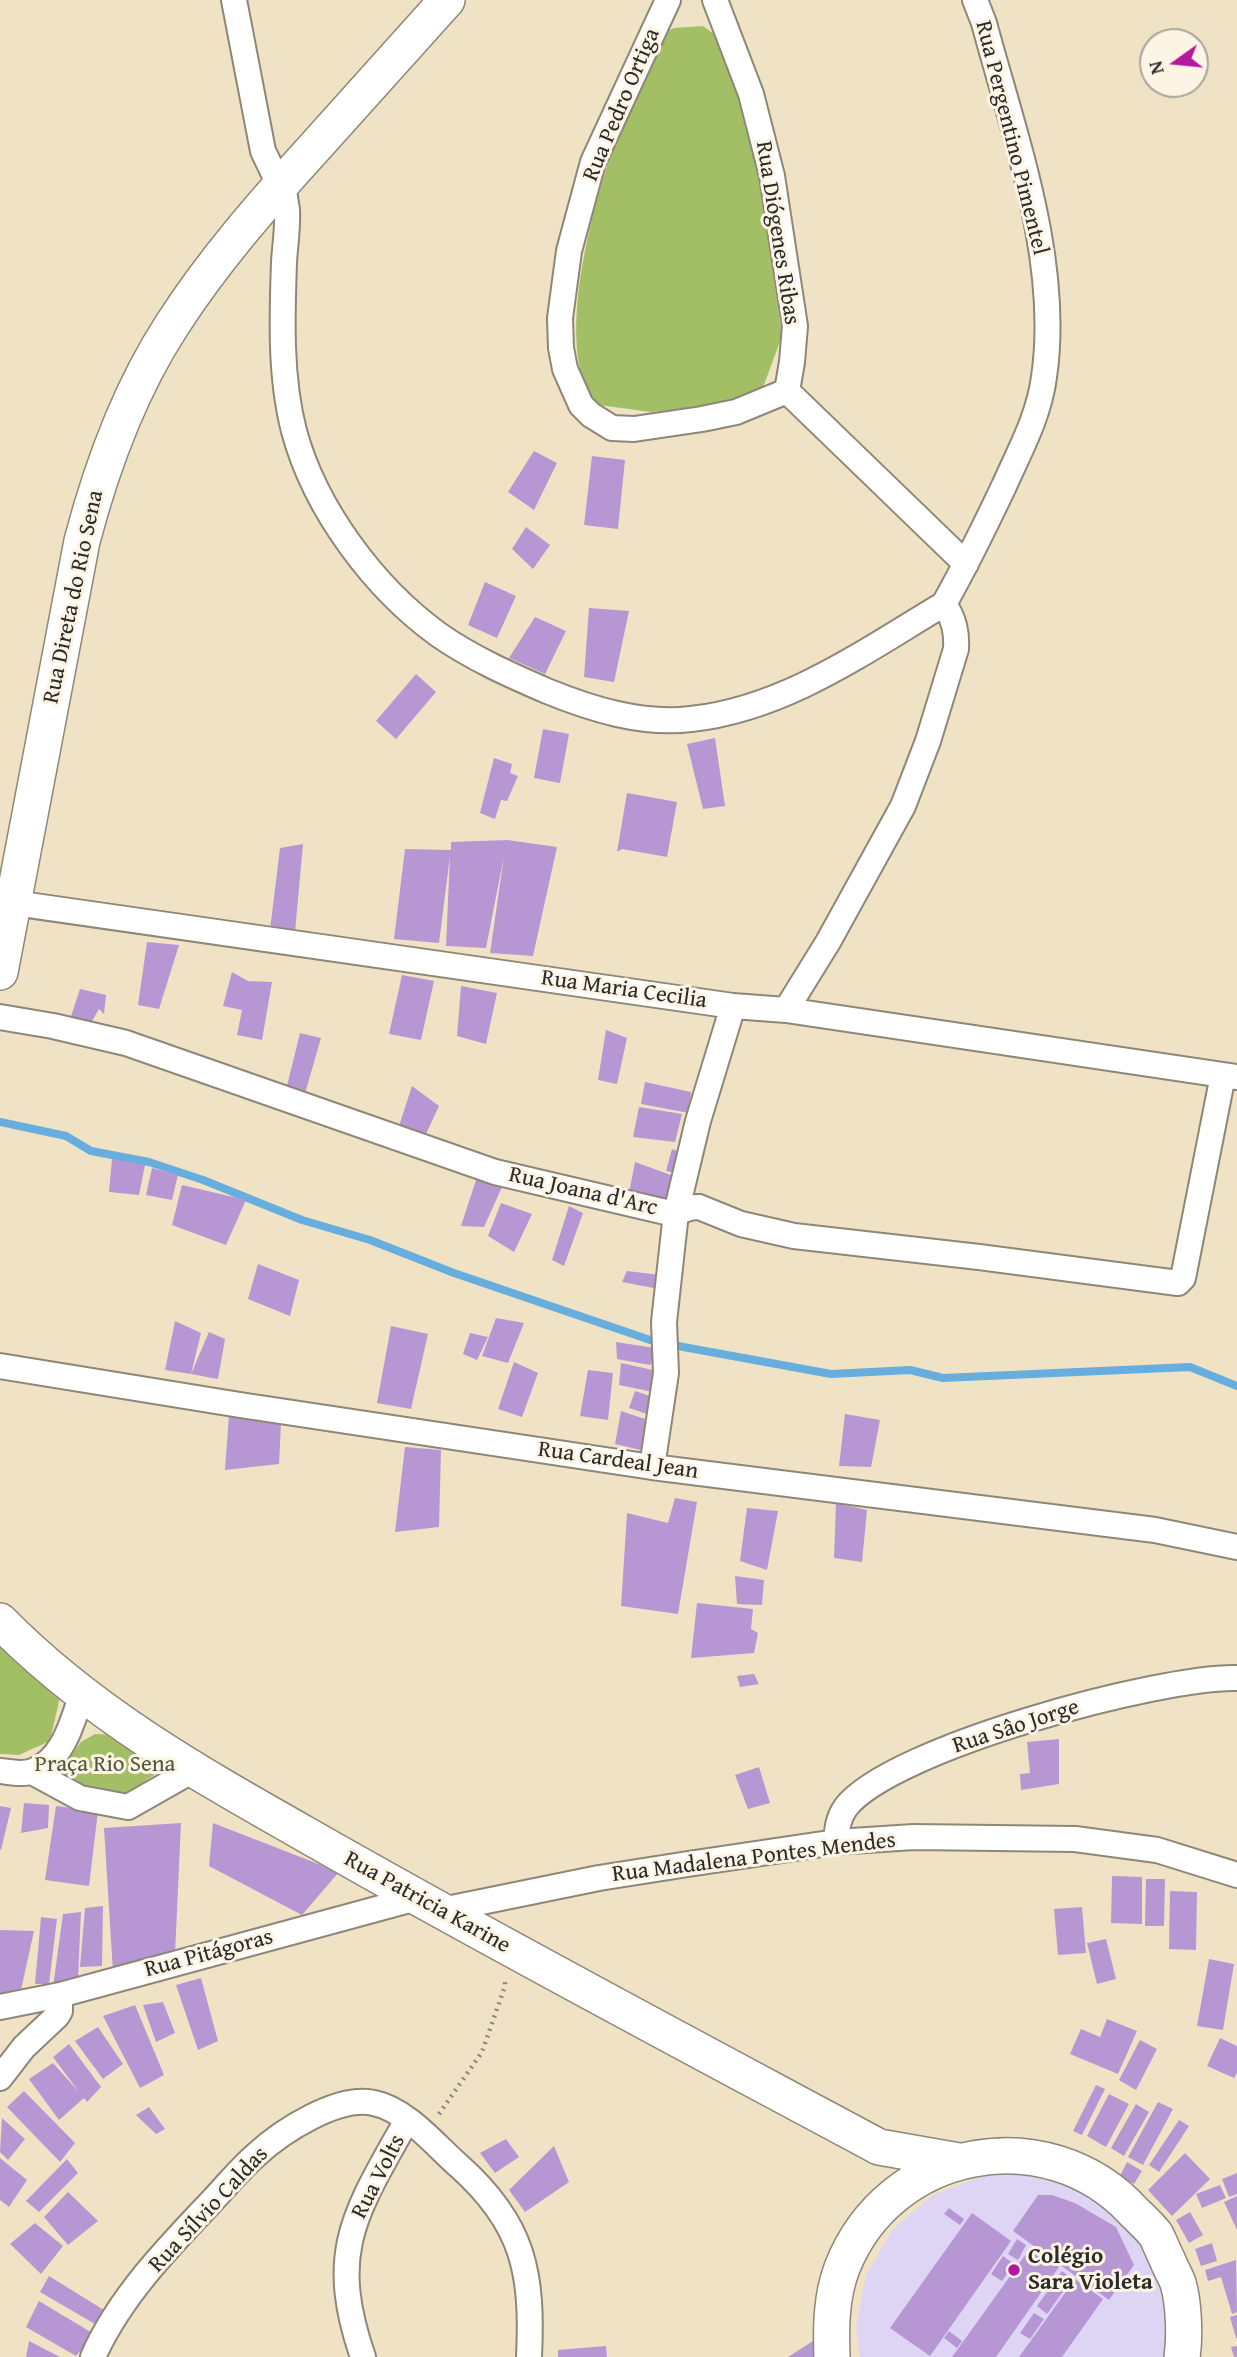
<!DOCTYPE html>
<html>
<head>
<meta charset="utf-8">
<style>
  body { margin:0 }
  #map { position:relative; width:1237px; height:2357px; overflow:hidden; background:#f0e3c5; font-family:"Gentium Book Plus",serif }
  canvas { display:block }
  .north { position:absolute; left:1139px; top:28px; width:70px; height:70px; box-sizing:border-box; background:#fcf5e5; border:2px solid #a8a49b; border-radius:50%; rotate:255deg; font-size:19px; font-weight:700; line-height:28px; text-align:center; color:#2b2b2b }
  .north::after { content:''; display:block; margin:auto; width:24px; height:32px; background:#b5179e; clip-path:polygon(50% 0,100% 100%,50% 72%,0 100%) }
</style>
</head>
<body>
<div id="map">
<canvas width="1237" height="2357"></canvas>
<div class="north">N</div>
</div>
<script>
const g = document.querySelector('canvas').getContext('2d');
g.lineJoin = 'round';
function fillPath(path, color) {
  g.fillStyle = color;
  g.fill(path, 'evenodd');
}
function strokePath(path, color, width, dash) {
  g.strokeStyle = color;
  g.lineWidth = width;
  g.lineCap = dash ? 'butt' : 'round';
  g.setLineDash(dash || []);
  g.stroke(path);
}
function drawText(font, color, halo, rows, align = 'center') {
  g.font = font + ' "Gentium Book Plus",serif';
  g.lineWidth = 6;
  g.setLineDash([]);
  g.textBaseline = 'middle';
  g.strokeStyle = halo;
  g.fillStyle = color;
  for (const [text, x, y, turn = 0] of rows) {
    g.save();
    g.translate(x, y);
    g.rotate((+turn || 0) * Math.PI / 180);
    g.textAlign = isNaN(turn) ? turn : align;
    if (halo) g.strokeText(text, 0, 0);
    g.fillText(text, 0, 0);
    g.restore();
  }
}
const built = new Path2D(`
  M 1034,2174 L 1085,2190 L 1127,2221 L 1158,2265 L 1172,2316 L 1170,2357 L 860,2357 L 856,2327 L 866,2275 L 893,2229 L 933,2195 L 982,2176 Z`);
const green = new Path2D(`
  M 703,26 L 717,36 L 727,56 L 759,176 L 782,336 L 761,393 L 725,405 L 651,412 L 599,405 C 594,398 587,390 584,383 C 559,312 601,177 627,107 C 636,83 649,59 660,35 L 674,28 Z
  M 0,1631 L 60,1697 L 50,1741 L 19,1755 L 0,1754 Z
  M 95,1734 L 118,1735 L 149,1757 L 154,1775 L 122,1796 L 93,1794 L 55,1778 L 81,1742 Z`);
const stream = new Path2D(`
  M 0,1122 L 66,1136 L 91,1151 L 149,1162 L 203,1180 L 302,1220 L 370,1240 L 454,1273 L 659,1343
  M 667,1344 L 831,1374 L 910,1370 L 943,1378 L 1190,1367 L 1237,1386`);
const building = new Path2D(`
  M 534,451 L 557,463 L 534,510 L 508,492 Z
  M 592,456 L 625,460 L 618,529 L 584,525 Z
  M 526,527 L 550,545 L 533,569 L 512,549 Z
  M 485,582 L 516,596 L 497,638 L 468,625 Z
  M 589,608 L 629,611 L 614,682 L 584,677 Z
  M 535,617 L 566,631 L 545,674 L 509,658 Z
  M 416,674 L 436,692 L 396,739 L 376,721 Z
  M 543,729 L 569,734 L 560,783 L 534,778 Z
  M 715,738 L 725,806 L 703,809 L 687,744 Z
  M 494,758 L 512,764 L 510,773 L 518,776 L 507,801 L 501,800 L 495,819 L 480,813 Z
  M 627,793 L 677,802 L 667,857 L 622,849 L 617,852 Z
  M 507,840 L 557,847 L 533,956 L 490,953 L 504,856 L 486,948 L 446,946 L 450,856 L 439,943 L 394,939 L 405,849 L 451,850 L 451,842 Z
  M 303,844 L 295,932 L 270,930 L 280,848 Z
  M 147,942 L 179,945 L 159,1009 L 138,1005 Z
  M 232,972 L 248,981 L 272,982 L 262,1040 L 237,1035 L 242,1010 L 223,1006 Z
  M 402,975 L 434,981 L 421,1040 L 389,1034 Z
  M 461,986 L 497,993 L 486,1044 L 457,1036 Z
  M 80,989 L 106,995 L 104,1014 L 99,1009 L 92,1021 L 70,1019 Z
  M 606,1030 L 627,1038 L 617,1084 L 598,1080 Z
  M 300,1033 L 321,1038 L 304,1097 L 286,1090 Z
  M 645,1082 L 691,1092 L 689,1113 L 641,1104 Z
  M 412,1086 L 439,1106 L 425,1136 L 399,1126 Z
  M 639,1107 L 682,1114 L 675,1142 L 633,1137 Z
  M 672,1149 L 680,1152 L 677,1173 L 666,1171 Z
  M 112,1159 L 145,1165 L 139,1195 L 109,1192 Z
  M 635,1162 L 679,1178 L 670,1205 L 629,1193 Z
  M 152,1168 L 178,1175 L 172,1200 L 146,1195 Z
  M 477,1177 L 502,1187 L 484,1227 L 461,1226 Z
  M 182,1185 L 246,1200 L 226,1245 L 172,1225 Z
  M 501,1203 L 532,1214 L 514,1252 L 488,1236 Z
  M 569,1206 L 583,1213 L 564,1266 L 552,1260 Z
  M 258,1264 L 299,1280 L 290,1316 L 248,1299 Z
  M 627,1271 L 661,1275 L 659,1289 L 622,1282 Z
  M 496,1318 L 524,1323 L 508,1363 L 482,1356 Z
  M 175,1321 L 201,1333 L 191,1374 L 165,1370 Z
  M 391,1326 L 428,1334 L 411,1409 L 377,1403 Z
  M 209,1332 L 225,1339 L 218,1379 L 191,1374 Z
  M 470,1333 L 488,1337 L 477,1360 L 463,1354 Z
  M 616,1342 L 661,1349 L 650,1365 L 617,1359 Z
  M 514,1362 L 538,1373 L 522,1417 L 498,1409 Z
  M 621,1363 L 662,1372 L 658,1393 L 619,1385 Z
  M 588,1370 L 613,1373 L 608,1420 L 580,1416 Z
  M 635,1391 L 656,1398 L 653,1416 L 629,1408 Z
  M 621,1411 L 651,1421 L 649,1452 L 615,1444 Z
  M 845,1414 L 880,1420 L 871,1467 L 839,1466 Z
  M 229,1415 L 281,1423 L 279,1464 L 225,1470 Z
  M 405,1447 L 441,1450 L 439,1527 L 395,1532 Z
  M 675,1498 L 697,1502 L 678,1614 L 621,1606 L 627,1513 L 668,1523 Z
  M 836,1503 L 867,1510 L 862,1562 L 834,1558 Z
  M 747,1508 L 778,1511 L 767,1570 L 740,1561 Z
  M 735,1576 L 764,1580 L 762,1605 L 737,1604 Z
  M 697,1603 L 753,1609 L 751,1629 L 758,1633 L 754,1653 L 691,1658 Z
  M 754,1674 L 759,1684 L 740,1687 L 737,1676 Z
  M 1059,1739 L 1059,1784 L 1021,1790 L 1020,1774 L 1030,1773 L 1027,1742 Z
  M 759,1767 L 770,1803 L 748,1809 L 735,1775 Z
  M 24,1803 L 49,1805 L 48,1828 L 21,1833 Z
  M 0,1806 L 11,1808 L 1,1850 L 0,1849 Z
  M 56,1806 L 98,1811 L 89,1886 L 45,1880 Z
  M 181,1823 L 175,1954 L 113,1972 L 104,1828 Z
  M 213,1823 L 339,1872 L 302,1915 L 209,1866 Z
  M 1112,1876 L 1142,1877 L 1142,1924 L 1111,1923 Z
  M 1146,1879 L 1165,1879 L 1164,1926 L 1145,1926 Z
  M 1170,1891 L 1197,1892 L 1196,1950 L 1169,1949 Z
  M 103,1906 L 102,1966 L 80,1967 L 85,1908 Z
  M 1082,1907 L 1086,1953 L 1058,1955 L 1054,1909 Z
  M 81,1912 L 78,1979 L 53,1987 L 63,1914 Z
  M 41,1917 L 57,1919 L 49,1984 L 35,1984 Z
  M 0,1930 L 34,1931 L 21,1990 L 0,1994 Z
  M 1106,1939 L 1116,1979 L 1097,1984 L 1087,1943 Z
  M 1209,1959 L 1234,1964 L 1223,2030 L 1197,2026 Z
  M 201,1978 L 218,2041 L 198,2050 L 176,1985 Z
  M 163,2002 L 175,2033 L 156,2042 L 143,2005 Z
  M 135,2005 L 164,2075 L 140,2088 L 103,2016 Z
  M 1107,2019 L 1137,2031 L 1118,2074 L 1070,2054 L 1081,2029 L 1100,2037 Z
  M 98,2027 L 123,2064 L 103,2079 L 75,2041 Z
  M 1220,2038 L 1237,2046 L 1237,2073 L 1234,2078 L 1207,2066 Z
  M 1140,2040 L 1157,2049 L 1136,2090 L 1119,2080 Z
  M 69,2044 L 101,2087 L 87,2102 L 84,2098 L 59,2120 L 29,2079 L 53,2063 L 79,2092 L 53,2057 Z
  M 1096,2085 L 1105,2089 L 1082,2135 L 1073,2131 Z
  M 24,2091 L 75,2143 L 60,2162 L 7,2107 Z
  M 1109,2094 L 1129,2104 L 1106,2147 L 1087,2136 Z
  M 1158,2102 L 1173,2109 L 1143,2165 L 1128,2157 Z
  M 1136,2104 L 1149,2112 L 1124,2156 L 1111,2148 Z
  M 149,2107 L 165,2129 L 156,2134 L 136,2115 Z
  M 2,2118 L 25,2139 L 8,2160 L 0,2152 Z
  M 1179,2120 L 1189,2126 L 1159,2172 L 1149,2165 Z
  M 506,2139 L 519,2157 L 495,2173 L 480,2153 Z
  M 554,2146 L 569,2182 L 525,2212 L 509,2190 Z
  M 1185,2153 L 1210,2179 L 1172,2216 L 1148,2190 Z
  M 0,2158 L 27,2180 L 9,2207 L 0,2200 Z
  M 67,2159 L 78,2173 L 39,2212 L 26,2201 Z
  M 1127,2162 L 1142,2171 L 1134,2184 L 1120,2176 Z
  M 1237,2173 L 1237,2194 L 1229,2197 L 1222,2179 Z
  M 1220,2185 L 1226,2198 L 1202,2208 L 1196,2194 Z
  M 68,2192 L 98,2221 L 68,2245 L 44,2217 Z
  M 1038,2195 L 1052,2195 L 1075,2203 L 1116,2227 L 1134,2265 L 1109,2300 L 1013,2231 Z
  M 1237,2196 L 1237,2230 L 1224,2202 Z
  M 949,2208 L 964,2219 L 960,2225 L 944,2214 Z
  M 1190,2212 L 1203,2235 L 1189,2243 L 1176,2220 Z
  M 972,2213 L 1011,2241 L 930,2356 L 890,2328 Z
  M 35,2223 L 63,2246 L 41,2274 L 10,2244 Z
  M 1017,2239 L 1026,2245 L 1018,2260 L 1008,2254 Z
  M 1212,2243 L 1217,2261 L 1201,2266 L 1195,2249 Z
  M 1031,2247 L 1059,2267 L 996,2357 L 952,2357 Z
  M 1003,2256 L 1014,2264 L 1002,2281 L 991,2274 Z
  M 1236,2260 L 1237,2312 L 1232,2314 L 1221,2277 L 1208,2281 L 1205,2270 Z
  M 1062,2271 L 1072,2279 L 1047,2314 L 1037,2306 Z
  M 49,2276 L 107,2312 L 95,2324 L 40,2292 Z
  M 1075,2279 L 1103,2299 L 1062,2357 L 1019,2357 Z
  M 39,2301 L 94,2334 L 76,2356 L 26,2327 Z
  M 1034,2313 L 1044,2319 L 1030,2339 L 1020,2333 Z
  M 1237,2315 L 1237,2338 L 1236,2338 L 1230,2317 Z
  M 949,2331 L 962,2341 L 957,2348 L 944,2338 Z
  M 29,2341 L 60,2357 L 26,2357 Z
  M 813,2341 L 817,2357 L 788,2357 Z
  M 606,2346 L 607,2357 L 558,2357 L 558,2350 Z
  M 1237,2346 L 1237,2357 L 1234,2357 L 1231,2347 Z`);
const path = new Path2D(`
  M 439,2114 L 482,2052 L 505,1986 L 505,1979`);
const minor = new Path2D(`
  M 234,0 L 263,151 L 285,197 L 287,210 C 288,228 285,245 284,262 C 282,318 280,377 294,431 C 315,509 374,588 439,635 C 472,658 510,675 547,691 C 591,709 642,725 691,719 C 785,709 865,651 944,604
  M 668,0 L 593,162 L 569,251 L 560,318 L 561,348 L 565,369 L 581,405 L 591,415 L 612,428 L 634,429 L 702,419 L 736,412 L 787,391
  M 715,0 L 751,94 L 772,176 L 795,326 L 792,362 L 787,391
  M 787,391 L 966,564
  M 0,901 L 733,1006 L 786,1010 L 1236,1077
  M 786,1010 L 828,942 L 903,806 L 928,741 L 956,649 C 957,632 954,619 944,604 C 966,565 985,526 1004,486 C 1020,450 1039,416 1044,377 C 1061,261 1014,135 984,23 L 975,0
  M 0,1017 L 53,1026 L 126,1043 L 495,1172 L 670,1213 C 681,1213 688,1206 699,1207 L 741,1224 L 794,1236 L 979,1257 L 1178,1283 L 1183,1278 L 1223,1075
  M 0,1366 L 240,1405 L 652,1467 L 1155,1530 L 1237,1547
  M 652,1467 L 666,1373 L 664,1322 L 676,1213 L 698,1121 L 733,1006
  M 0,1771 C 10,1772 23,1775 33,1771 C 64,1759 72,1722 82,1694
  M 32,1772 L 80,1798 L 128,1807 L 193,1770
  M 836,1842 C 837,1829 838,1818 846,1807 C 892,1748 1161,1676 1237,1678
  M 437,1911 L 599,1878 L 688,1864 L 836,1842 L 914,1837 L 1075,1839 L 1157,1850 L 1237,1875
  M 0,2007 L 60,1995 L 417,1898
  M 0,2078 L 24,2047 L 57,2016 L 60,2011 L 60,1995
  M 93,2357 C 119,2298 168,2247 212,2201 C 226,2186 240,2169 256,2155 C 282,2131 338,2095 374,2103 C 407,2110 435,2145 459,2166 C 524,2224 533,2273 529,2357
  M 363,2357 C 326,2250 356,2212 407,2120`);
const secondary = new Path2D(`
  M 0,972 L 82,541 C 102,465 129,391 172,325 C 213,261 264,203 315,147 C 359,98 403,49 447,0
  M 0,1621 C 100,1723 225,1788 349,1859 C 524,1958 702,2052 879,2147 L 959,2161
  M 832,2357 C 831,2327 831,2297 842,2268 C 889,2147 1047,2117 1134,2212 C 1141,2219 1150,2227 1156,2235 C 1160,2243 1163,2251 1167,2259 C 1170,2267 1175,2275 1178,2283 C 1184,2303 1185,2337 1182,2357`);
const markers = [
  [1014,2270,7,"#b5179e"]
];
const streetNames = [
  ["Rua Pedro Ortiga",622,105,-67],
  ["Rua Pergentino Pimentel",1011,138,76],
  ["Rua Diógenes Ribas",777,233,81],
  ["Rua Direta do Rio Sena",74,597,-78],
  ["Rua Maria Cecilia",624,990,8],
  ["Rua Joana d'Arc",583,1192,13],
  ["Rua Cardeal Jean",618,1461,8],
  ["Rua Sâo Jorge",1016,1727,-18],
  ["Rua Madalena Pontes Mendes",754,1858,-7],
  ["Rua Patricia Karine",427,1903,29],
  ["Rua Pitágoras",209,1954,-15],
  ["Rua Volts",379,2177,-63],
  ["Rua Sílvio Caldas",209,2210,-47]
];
const parkNames = [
  ["Praça Rio Sena",105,1765]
];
const poiNames = [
  ["Colégio",1028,2257],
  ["Sara Violeta",1028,2283]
];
fillPath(built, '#ded5f5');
fillPath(green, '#a2bf66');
strokePath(stream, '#67aede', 8);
fillPath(building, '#b697d4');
strokePath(minor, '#8e8778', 28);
strokePath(secondary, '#8e8778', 38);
strokePath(path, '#8e8778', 4.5, [2, 5]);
strokePath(minor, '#fff', 24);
strokePath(secondary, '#fff', 35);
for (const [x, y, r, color] of markers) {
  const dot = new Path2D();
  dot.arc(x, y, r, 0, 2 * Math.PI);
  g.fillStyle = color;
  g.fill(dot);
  strokePath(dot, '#fcf5e5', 2.5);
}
drawText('23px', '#2b2b2b', '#fcf5e5', streetNames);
drawText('23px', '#4f573d', '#fcf5e5', parkNames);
drawText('bold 23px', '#2b2b2b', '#fcf5e5', poiNames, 'left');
</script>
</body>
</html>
